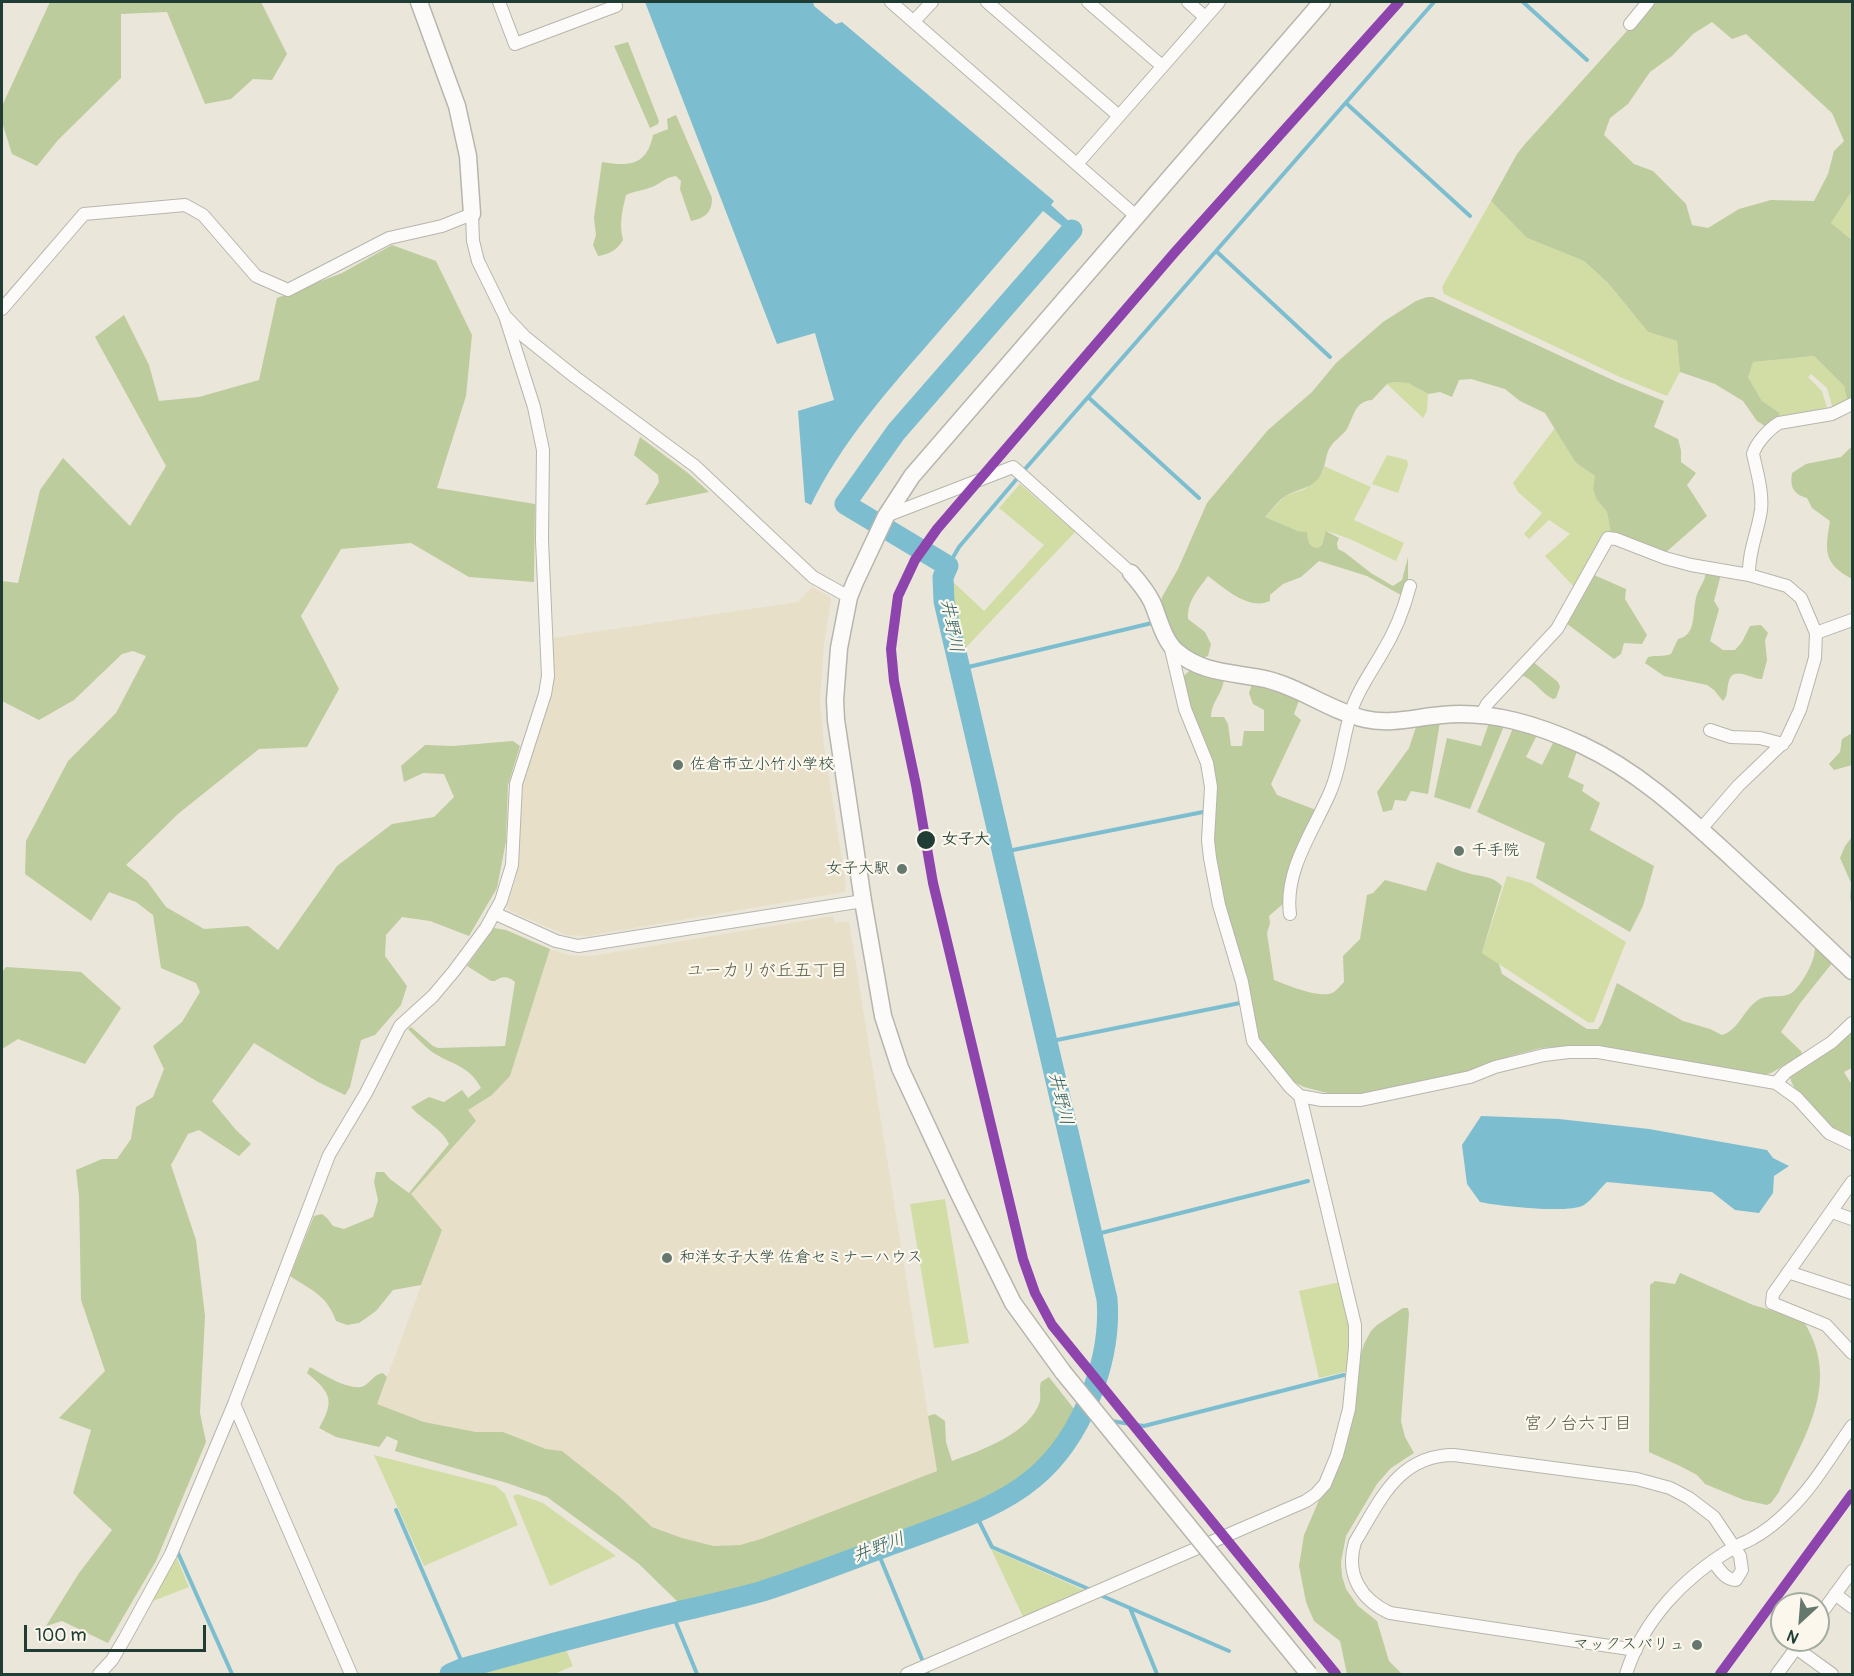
<!DOCTYPE html>
<html>
<head>
<meta charset="utf-8">
<style>
  body { margin:0 }
  #map { position:relative; width:1854px; height:1676px; overflow:hidden; background:#ebe6da; font-family:Pangolin,sans-serif }
  canvas { display:block }
  .frame { position:absolute; inset:0; border:3px solid #1f3d34; pointer-events:none }
  .north { position:absolute; left:1770px; top:1592px; width:60px; height:60px; box-sizing:border-box; background:#fbf7ec; border:2px solid #a3ada2; border-radius:50%; rotate:206deg; font-size:16px; font-weight:700; line-height:24px; text-align:center; color:#1f3d34 }
  .north::after { content:''; display:block; margin:auto; width:21px; height:27px; background:#66786e; clip-path:polygon(50% 0,100% 100%,50% 72%,0 100%) }
  .scale { position:absolute; left:24px; top:1625px; width:182px; height:27px; box-sizing:border-box; border:3px solid #1f3d34; border-top:0; padding-left:8px; font-size:18px; line-height:21px; white-space:nowrap; color:#1f3d34; -webkit-text-stroke:4px #fbf7ec; paint-order:stroke }
</style>
</head>
<body>
<div id="map">
<canvas width="1854" height="1676"></canvas>
<div class="frame"></div>
<div class="north">N</div>
<div class="scale">100 m</div>
</div>
<script>
const g = document.querySelector('canvas').getContext('2d');
g.lineJoin = 'round';
function fillPath(path, color) {
  g.fillStyle = color;
  g.fill(path, 'evenodd');
}
function strokePath(path, color, width, dash) {
  g.strokeStyle = color;
  g.lineWidth = width;
  g.lineCap = dash ? 'butt' : 'round';
  g.setLineDash(dash || []);
  g.stroke(path);
}
function drawText(font, color, halo, rows, align = 'center') {
  g.font = font + ' Pangolin,"Klee One",sans-serif';
  g.lineWidth = 4.5;
  g.setLineDash([]);
  g.textBaseline = 'middle';
  g.strokeStyle = halo;
  g.fillStyle = color;
  for (const [text, x, y, turn = 0] of rows) {
    g.save();
    g.translate(x, y);
    g.rotate((+turn || 0) * Math.PI / 180);
    g.textAlign = isNaN(turn) ? turn : align;
    if (halo) g.strokeText(text, 0, 0);
    g.fillText(text, 0, 0);
    g.restore();
  }
}
const built = new Path2D(`
  M 812,587 L 830,597 L 831,600 L 824,644 L 820,700 L 824,746 L 846,885 L 845,892 L 587,936 L 566,935 L 510,911 L 507,907 L 516,877 L 522,783 L 551,694 L 553,678 L 553,638 L 798,602 Z
  M 833,916 L 835,923 L 849,921 L 937,1471 L 761,1539 L 740,1545 L 714,1546 L 682,1538 L 652,1527 L 620,1497 L 562,1451 L 546,1449 L 503,1432 L 476,1432 L 424,1422 L 377,1404 L 442,1230 L 410,1194 L 476,1122 L 467,1110 L 492,1095 L 510,1076 L 550,949 L 568,955 L 591,956 Z`);
const green = new Path2D(`
  M 1852,191 L 1852,240 L 1831,223 Z
  M 1491,201 L 1527,238 L 1584,261 L 1608,283 L 1648,332 L 1677,341 L 1680,372 L 1667,396 L 1620,377 L 1444,294 L 1442,287 Z
  M 1814,356 L 1844,386 L 1850,402 L 1833,409 L 1827,388 L 1811,374 L 1808,377 L 1822,391 L 1828,411 L 1777,420 L 1780,413 L 1762,401 L 1748,377 L 1752,362 Z
  M 1393,382 L 1408,383 L 1428,394 L 1427,411 L 1423,418 L 1387,384 Z
  M 1555,428 L 1576,463 L 1595,476 L 1597,500 L 1607,512 L 1611,533 L 1575,588 L 1545,556 L 1570,534 L 1549,520 L 1529,539 L 1524,534 L 1542,513 L 1518,492 L 1513,483 Z
  M 1387,455 L 1407,460 L 1408,465 L 1398,493 L 1372,484 Z
  M 1324,466 L 1371,487 L 1354,520 L 1404,543 L 1396,561 L 1350,539 L 1327,531 L 1322,545 L 1318,548 C 1308,547 1308,541 1306,532 L 1298,531 L 1265,517 L 1285,496 L 1305,489 L 1323,472 Z
  M 1020,484 L 1075,532 L 959,655 L 947,602 L 949,578 L 984,611 L 1044,545 L 999,508 Z
  M 1507,876 L 1531,883 L 1626,942 L 1594,1022 L 1589,1023 L 1482,953 Z
  M 945,1199 L 969,1343 L 934,1348 L 910,1204 Z
  M 1335,1283 L 1340,1283 L 1350,1326 L 1349,1371 L 1319,1378 L 1299,1291 Z
  M 374,1455 L 496,1486 L 505,1494 L 518,1525 L 424,1566 Z
  M 517,1494 L 543,1503 L 616,1556 L 550,1586 L 513,1496 Z
  M 991,1549 L 1088,1592 L 1024,1619 Z
  M 176,1556 L 189,1587 L 153,1601 Z
  M 564,1645 L 573,1666 L 554,1674 L 470,1673 Z`);
const forest = new Path2D(`
  M 50,2 L 261,2 L 287,54 L 272,80 L 253,79 L 231,99 L 205,104 L 167,12 L 121,14 L 121,78 L 58,140 L 37,166 L 12,154 L 2,122 L 2,106 Z
  M 1653,2 L 1852,2 L 1852,191 L 1831,223 L 1852,240 L 1852,416 L 1844,386 L 1814,356 L 1753,362 L 1748,377 L 1762,401 L 1780,413 L 1777,420 L 1768,428 L 1757,421 L 1743,401 L 1715,384 L 1680,372 L 1677,341 L 1648,332 L 1608,283 L 1584,261 L 1527,238 L 1491,201 L 1517,154 L 1525,144 ZM 1712,22 L 1732,39 L 1746,34 L 1832,113 L 1844,141 L 1834,151 L 1828,174 L 1814,201 L 1771,200 L 1739,209 L 1708,228 L 1692,225 L 1686,204 L 1653,171 L 1634,164 L 1604,135 L 1610,118 L 1628,104 L 1650,72 L 1672,56 L 1693,34 Z
  M 628,42 L 659,121 L 658,124 L 650,128 L 614,46 Z
  M 676,115 L 712,198 C 712,213 705,218 691,221 L 680,189 L 681,181 L 676,176 C 662,178 660,185 649,188 C 641,191 634,191 626,195 C 622,212 619,223 623,240 C 617,250 610,254 598,256 L 593,245 L 596,235 L 594,218 L 602,162 C 630,167 647,165 653,135 L 668,129 L 667,119 Z
  M 392,245 L 436,261 L 472,335 L 466,396 L 437,488 L 535,504 L 534,582 L 469,577 L 411,543 L 341,549 L 301,616 L 339,689 L 307,747 L 259,749 L 178,814 L 126,865 L 147,881 L 166,907 L 204,929 L 248,926 L 278,950 L 337,866 L 392,824 L 434,817 L 454,797 L 444,774 L 423,773 L 404,782 L 401,766 L 425,745 L 453,746 L 513,741 L 520,746 L 508,785 L 506,841 L 497,888 L 469,936 L 430,921 L 402,917 L 386,935 L 385,956 L 407,986 L 401,1005 L 375,1035 L 361,1040 L 350,1087 L 345,1095 L 318,1082 L 254,1043 L 212,1101 L 236,1130 L 251,1144 L 239,1156 L 199,1130 L 188,1134 L 171,1165 L 196,1240 L 205,1316 L 200,1413 L 206,1442 L 156,1561 L 108,1643 L 62,1621 L 46,1626 L 79,1573 L 112,1530 L 73,1493 L 91,1430 L 59,1418 L 105,1371 L 81,1300 L 79,1196 L 76,1170 L 102,1159 L 117,1159 L 131,1139 L 136,1107 L 153,1097 L 164,1069 L 153,1046 L 182,1022 L 200,992 L 196,983 L 161,968 L 153,915 L 136,902 L 109,892 L 91,921 L 25,874 L 26,841 L 68,761 L 116,713 L 146,656 L 133,651 L 122,654 L 74,700 L 39,720 L 2,701 L 2,581 L 18,583 L 40,490 L 63,458 L 130,526 L 166,466 L 95,337 L 124,315 L 149,365 L 159,401 L 199,397 L 259,380 L 277,298 L 342,273 Z
  M 1427,297 L 1433,297 L 1617,382 L 1664,401 L 1654,427 L 1678,439 L 1681,450 L 1681,462 L 1696,473 L 1687,485 L 1707,516 L 1664,554 L 1611,533 L 1607,512 L 1597,500 L 1593,489 L 1595,476 L 1576,463 L 1545,413 L 1520,401 L 1505,389 L 1471,379 L 1459,380 L 1452,397 L 1440,392 L 1428,394 L 1408,383 L 1393,382 L 1387,384 L 1372,400 C 1355,401 1354,416 1347,429 C 1342,436 1335,440 1331,446 C 1325,453 1326,468 1320,476 C 1312,489 1296,489 1284,497 C 1277,502 1271,511 1265,517 L 1298,531 L 1307,532 C 1308,541 1308,547 1318,548 L 1322,545 L 1326,531 L 1339,538 L 1337,543 L 1338,549 L 1344,552 L 1371,573 L 1393,586 L 1402,580 L 1408,557 L 1408,579 L 1404,593 L 1399,594 L 1367,576 L 1319,561 L 1301,577 L 1283,584 L 1270,595 L 1270,601 C 1249,611 1224,588 1208,576 C 1198,590 1187,601 1188,619 L 1205,632 L 1211,644 L 1208,656 L 1198,659 L 1179,643 L 1160,605 L 1162,597 L 1178,569 L 1207,503 L 1268,430 L 1312,392 L 1336,363 L 1383,322 L 1416,301 Z
  M 640,437 L 688,473 L 709,492 L 645,505 L 659,482 L 658,475 L 634,455 Z
  M 1852,446 L 1852,579 C 1823,563 1825,551 1830,521 L 1812,508 L 1807,498 C 1793,494 1790,487 1792,473 L 1806,464 L 1841,457 Z
  M 1706,571 L 1721,574 L 1714,601 L 1719,609 L 1710,641 L 1723,650 L 1735,650 L 1742,642 L 1750,626 L 1761,625 L 1768,633 L 1765,640 L 1767,660 L 1762,679 C 1753,680 1736,667 1730,678 C 1726,686 1729,695 1723,701 L 1714,690 L 1707,685 L 1664,676 L 1645,663 L 1648,657 C 1656,655 1662,657 1671,654 L 1678,639 C 1697,635 1692,613 1696,598 C 1698,588 1705,583 1706,571 Z
  M 1594,575 L 1626,589 L 1625,599 L 1647,635 L 1642,644 L 1624,643 L 1621,654 L 1614,659 L 1566,623 Z
  M 1532,661 L 1558,682 L 1560,687 L 1556,698 L 1553,699 C 1539,692 1535,679 1518,674 Z
  M 1192,669 L 1224,680 C 1221,697 1212,700 1211,717 L 1224,717 L 1228,724 L 1231,746 L 1242,746 L 1244,731 L 1264,731 L 1264,710 L 1253,704 L 1249,693 L 1252,684 L 1266,685 L 1300,698 L 1294,714 L 1301,720 L 1271,784 L 1277,795 L 1316,810 L 1284,903 L 1269,916 L 1270,923 L 1267,933 L 1274,980 C 1287,985 1322,1000 1334,992 C 1337,990 1341,985 1344,982 L 1343,956 L 1360,939 L 1367,895 L 1373,893 L 1385,880 L 1426,891 L 1437,862 C 1448,866 1459,871 1471,874 C 1484,877 1492,876 1502,886 L 1482,953 L 1499,964 L 1502,974 L 1587,1029 L 1598,1029 L 1602,1023 L 1617,983 L 1683,1021 L 1710,1029 L 1722,1035 C 1739,1030 1743,1010 1758,1000 C 1769,993 1785,1000 1794,991 C 1801,984 1810,969 1813,959 C 1815,954 1814,950 1816,946 L 1833,962 L 1801,1002 L 1781,1032 L 1801,1051 L 1802,1055 L 1771,1073 L 1760,1076 L 1569,1046 L 1541,1048 L 1514,1055 L 1468,1073 L 1360,1094 L 1338,1095 L 1323,1092 L 1304,1087 L 1292,1081 L 1256,1039 L 1213,856 L 1214,824 L 1182,677 Z
  M 1440,722 L 1428,794 L 1411,791 L 1406,801 L 1395,800 L 1392,810 L 1383,812 L 1377,792 L 1409,748 L 1416,727 Z
  M 1489,723 L 1504,726 L 1470,809 L 1434,797 L 1447,738 L 1481,746 Z
  M 1514,726 L 1537,735 L 1526,757 L 1542,765 L 1554,741 L 1577,751 L 1568,777 L 1584,785 L 1582,791 L 1600,803 L 1590,830 L 1654,866 L 1643,906 L 1630,932 L 1536,878 L 1545,843 L 1477,812 Z
  M 1852,733 L 1852,765 L 1834,770 L 1829,764 L 1840,752 L 1842,739 Z
  M 1852,837 L 1852,906 L 1850,898 L 1851,883 L 1840,858 L 1845,846 Z
  M 494,928 L 506,930 L 550,949 L 510,1076 L 492,1095 L 468,1110 L 476,1121 L 411,1194 L 442,1230 L 421,1285 L 393,1290 L 376,1311 L 359,1323 L 347,1325 L 336,1321 C 327,1295 311,1290 290,1276 L 314,1216 L 322,1214 L 327,1218 L 333,1226 L 344,1229 L 373,1217 L 378,1200 L 374,1182 L 376,1172 L 384,1172 L 390,1179 L 409,1193 L 449,1144 C 441,1127 423,1121 411,1107 L 429,1097 L 444,1102 L 462,1090 L 468,1098 L 481,1088 C 469,1065 452,1065 432,1052 C 424,1046 416,1037 408,1029 L 411,1027 L 433,1046 L 438,1048 L 505,1046 L 515,982 C 508,976 502,976 495,981 L 491,981 L 467,966 Z
  M 6,967 L 81,972 L 121,1008 L 85,1064 L 18,1039 L 2,1049 L 2,972 Z
  M 1852,1028 L 1852,1068 L 1844,1072 L 1850,1082 L 1852,1082 L 1852,1139 C 1846,1136 1837,1133 1832,1128 C 1820,1118 1792,1091 1790,1077 Z
  M 1680,1273 L 1753,1305 L 1802,1319 C 1843,1381 1805,1434 1779,1492 L 1771,1503 L 1767,1505 L 1744,1500 L 1705,1484 L 1697,1475 L 1680,1466 L 1649,1452 L 1650,1285 L 1655,1281 L 1675,1284 Z
  M 1403,1308 L 1408,1308 L 1409,1314 L 1401,1421 L 1405,1437 L 1414,1453 L 1391,1468 L 1377,1484 L 1346,1536 L 1341,1562 L 1342,1576 L 1346,1589 L 1358,1606 L 1377,1621 L 1389,1661 L 1402,1674 L 1347,1674 L 1340,1641 L 1314,1621 L 1306,1602 L 1299,1566 L 1304,1535 L 1320,1498 L 1358,1380 L 1361,1354 L 1364,1344 L 1371,1331 L 1377,1325 Z
  M 310,1367 C 322,1374 351,1392 364,1386 C 371,1382 374,1374 383,1373 L 387,1377 L 377,1404 L 424,1422 L 476,1432 L 503,1432 L 546,1449 L 562,1451 L 620,1497 L 652,1527 L 682,1538 L 714,1546 L 740,1545 L 761,1539 L 937,1471 L 928,1416 L 935,1414 L 945,1421 L 946,1442 L 952,1461 C 980,1451 1031,1433 1040,1401 C 1041,1395 1039,1388 1041,1382 L 1049,1377 L 1078,1414 L 1069,1429 L 1033,1472 L 1016,1486 L 975,1508 L 762,1587 L 682,1606 L 639,1564 L 547,1497 L 507,1483 L 395,1451 L 398,1441 L 387,1436 L 379,1447 L 336,1437 L 319,1428 C 335,1400 331,1393 307,1373 Z`);
const water = new Path2D(`
  M 645,2 L 813,2 L 814,6 L 836,24 L 842,22 L 1054,201 L 1051,205 L 1072,224 L 1067,230 L 1043,211 C 1005,255 967,299 929,343 C 884,395 842,442 811,505 L 805,502 L 798,411 L 834,400 L 815,333 L 777,344 Z
  M 1481,1116 L 1559,1119 L 1649,1129 L 1767,1150 L 1773,1158 L 1789,1166 L 1774,1176 L 1773,1193 L 1759,1213 L 1735,1210 L 1712,1192 L 1607,1182 C 1600,1188 1592,1200 1584,1205 C 1570,1214 1498,1206 1480,1202 L 1467,1184 L 1462,1145 Z`);
const stream = new Path2D(`
  M 1523,2 L 1587,60
  M 1346,103 L 1470,216
  M 1065,224 L 1072,230
  M 1216,251 L 1330,357
  M 1088,397 L 1199,498
  M 948,566 L 959,547 L 1026,468 L 1434,2
  M 960,669 L 1152,623
  M 1003,852 L 1203,812
  M 1047,1042 L 1240,1003
  M 1093,1235 L 1308,1181
  M 1082,1417 L 1092,1418
  M 1111,1421 L 1144,1426 L 1344,1375
  M 396,1510 L 467,1674
  M 975,1513 L 992,1547 L 1091,1590
  M 877,1550 L 928,1674
  M 178,1553 L 232,1674
  M 1100,1595 L 1229,1651
  M 1130,1608 L 1157,1674
  M 672,1613 L 697,1674`);
const river = new Path2D(`
  M 450,1674 L 464,1668 C 524,1651 584,1635 644,1620 C 683,1610 724,1602 763,1591 C 810,1576 857,1557 904,1540 C 948,1523 997,1509 1034,1478 C 1082,1438 1112,1360 1107,1299 L 944,601 L 943,577 L 948,566 L 845,504 L 896,432 L 1072,230`);
const street = new Path2D(`
  M 499,2 L 515,44 L 616,6 L 614,2
  M 891,2 L 1136,216
  M 987,2 L 1119,116
  M 1088,2 L 1162,66
  M 1188,2 L 1205,17
  M 914,21 L 932,2
  M 1630,24 L 1648,2
  M 1077,164 L 1219,2
  M 2,309 L 84,214 L 185,205 L 203,215 L 256,276 L 288,290 L 389,238 L 442,226 L 472,214 L 473,241 L 478,261 L 505,316 L 534,407 L 543,450 L 542,540 L 548,676 L 545,694 L 516,784 L 512,865 L 501,901 L 486,928 L 454,971 L 433,996 L 400,1026 L 366,1093 L 329,1155 L 234,1404 L 171,1554 L 125,1638 L 112,1660 L 99,1674
  M 507,318 L 525,337 L 575,377 L 695,466 L 813,577 L 849,597
  M 886,516 L 1013,467 L 1131,573
  M 1749,575 C 1748,552 1758,532 1761,510 C 1763,492 1757,472 1753,454 C 1756,443 1769,429 1779,423 L 1832,414 L 1852,404
  M 1816,633 L 1852,620
  M 1170,645 L 1185,709 L 1207,763 L 1211,787 L 1208,840 L 1210,858 L 1219,905 L 1242,982 L 1253,1041 L 1290,1087 L 1300,1096 L 1322,1100 L 1361,1100 L 1470,1077 L 1495,1067 L 1544,1055 L 1569,1052 L 1598,1052 L 1776,1083 L 1797,1098 L 1829,1133 L 1852,1144
  M 1481,715 L 1487,704 L 1557,629 L 1608,538 L 1616,539 L 1665,558 L 1691,565 L 1749,575 L 1787,586 L 1801,598 L 1816,633 L 1815,658 L 1800,710 L 1786,740 L 1738,786 L 1701,829
  M 1710,730 L 1731,737 L 1760,738 L 1783,744
  M 494,913 L 556,941 L 578,946 L 863,901
  M 1290,914 C 1284,869 1315,829 1331,790 C 1343,761 1343,729 1355,701 C 1362,684 1373,669 1382,653 C 1395,632 1404,609 1410,586
  M 1776,1083 L 1786,1072 L 1832,1042 L 1852,1023
  M 1852,1182 L 1773,1294 L 1772,1303 L 1826,1325 L 1852,1353
  M 1832,1212 L 1852,1219
  M 1788,1272 L 1852,1293
  M 234,1404 L 351,1674
  M 1835,1594 L 1852,1607
  M 1818,1618 L 1852,1571
  M 1796,1648 L 1832,1674
  M 1636,1650 L 1390,1613 C 1361,1600 1345,1574 1355,1542 C 1380,1501 1398,1455 1454,1455 L 1637,1479 L 1670,1488 L 1689,1498 L 1714,1517 L 1740,1556 L 1742,1570 L 1736,1580 C 1725,1580 1719,1569 1713,1561
  M 907,1674 L 1306,1501 L 1316,1494 L 1325,1484 L 1337,1455 L 1349,1409 L 1355,1347 L 1355,1325 L 1300,1096
  M 1626,1674 C 1643,1620 1684,1577 1733,1548 C 1739,1544 1747,1542 1753,1538 C 1766,1531 1779,1520 1789,1510 C 1814,1486 1832,1454 1852,1426
  M 1777,1674 L 1802,1640`);
const secondary = new Path2D(`
  M 419,2 L 457,106 L 468,156 L 472,214
  M 1131,573 C 1139,582 1147,592 1152,602 C 1159,618 1163,639 1176,651 C 1202,674 1233,672 1265,679 C 1300,687 1330,711 1365,719 C 1390,725 1417,717 1442,715 C 1491,710 1538,725 1582,745 C 1640,772 1686,816 1733,859 C 1773,896 1813,933 1852,971
  M 1063,1372 L 1013,1303 L 959,1194 L 900,1068 L 883,1016 L 863,901 L 836,720 L 835,700 L 839,648 L 849,597 L 855,582 L 886,516 L 912,476 L 1322,2`);
const secondaryBridge = new Path2D(`
  M 1063,1372 L 1309,1674`);
const metro1 = new Path2D(`
  M 1336,1674 L 1052,1325 L 1035,1293 L 1023,1259 L 933,883 L 916,785 L 894,681 L 891,649 L 898,596 L 915,560 L 937,529 L 1175,252 L 1399,2
  M 1720,1674 L 1852,1494`);
const markers = [
  [678,765,6,"#66786e"],
  [926,840,10,"#1f3d34"],
  [1459,851,6,"#66786e"],
  [902,869,6,"#66786e"],
  [667,1258,6,"#66786e"],
  [1697,1645,6,"#66786e"]
];
const poiNames = [
  ["佐倉市立小竹小学校",690,765],
  ["千手院",1471,851],
  ["女子大駅",890,869,"right"],
  ["和洋女子大学 佐倉セミナーハウス",679,1258],
  ["マックスバリュ",1685,1645,"right"]
];
const stopNames = [
  ["女子大",942,840]
];
const waterNames = [
  ["井野川",951,626,79],
  ["井野川",1060,1099,77],
  ["井野川",879,1548,-20]
];
const neighbourhoodNames = [
  ["ユーカリが丘五丁目",767,971],
  ["宮ノ台六丁目",1578,1424]
];
fillPath(built, '#e8dfc8');
fillPath(green, '#d2dda5');
fillPath(forest, '#bccc9c');
fillPath(water, '#7cbed0');
strokePath(stream, '#7cbed0', 4);
strokePath(river, '#7cbed0', 21);
strokePath(street, '#b6b6ad', 14);
strokePath(secondary, '#b6b6ad', 19);
strokePath(street, '#fcfbf9', 12);
strokePath(secondary, '#fcfbf9', 16);
strokePath(secondaryBridge, '#b6b6ad', 19, []);
strokePath(secondaryBridge, '#fcfbf9', 16);
strokePath(metro1, '#8e44ad', 10);
for (const [x, y, r, color] of markers) {
  const dot = new Path2D();
  dot.arc(x, y, r, 0, 2 * Math.PI);
  g.fillStyle = color;
  g.fill(dot);
  strokePath(dot, '#fbf7ec', 2);
}
drawText('16px', '#1f3d34', '#fbf7ec', poiNames, 'left');
drawText('bold 16px', '#1f3d34', '#fbf7ec', stopNames, 'left');
drawText('italic 18px', '#2d5f62', '#fbf7ec', waterNames);
drawText('18px', '#5a6047', '#fbf7ec', neighbourhoodNames);
</script>
</body>
</html>
